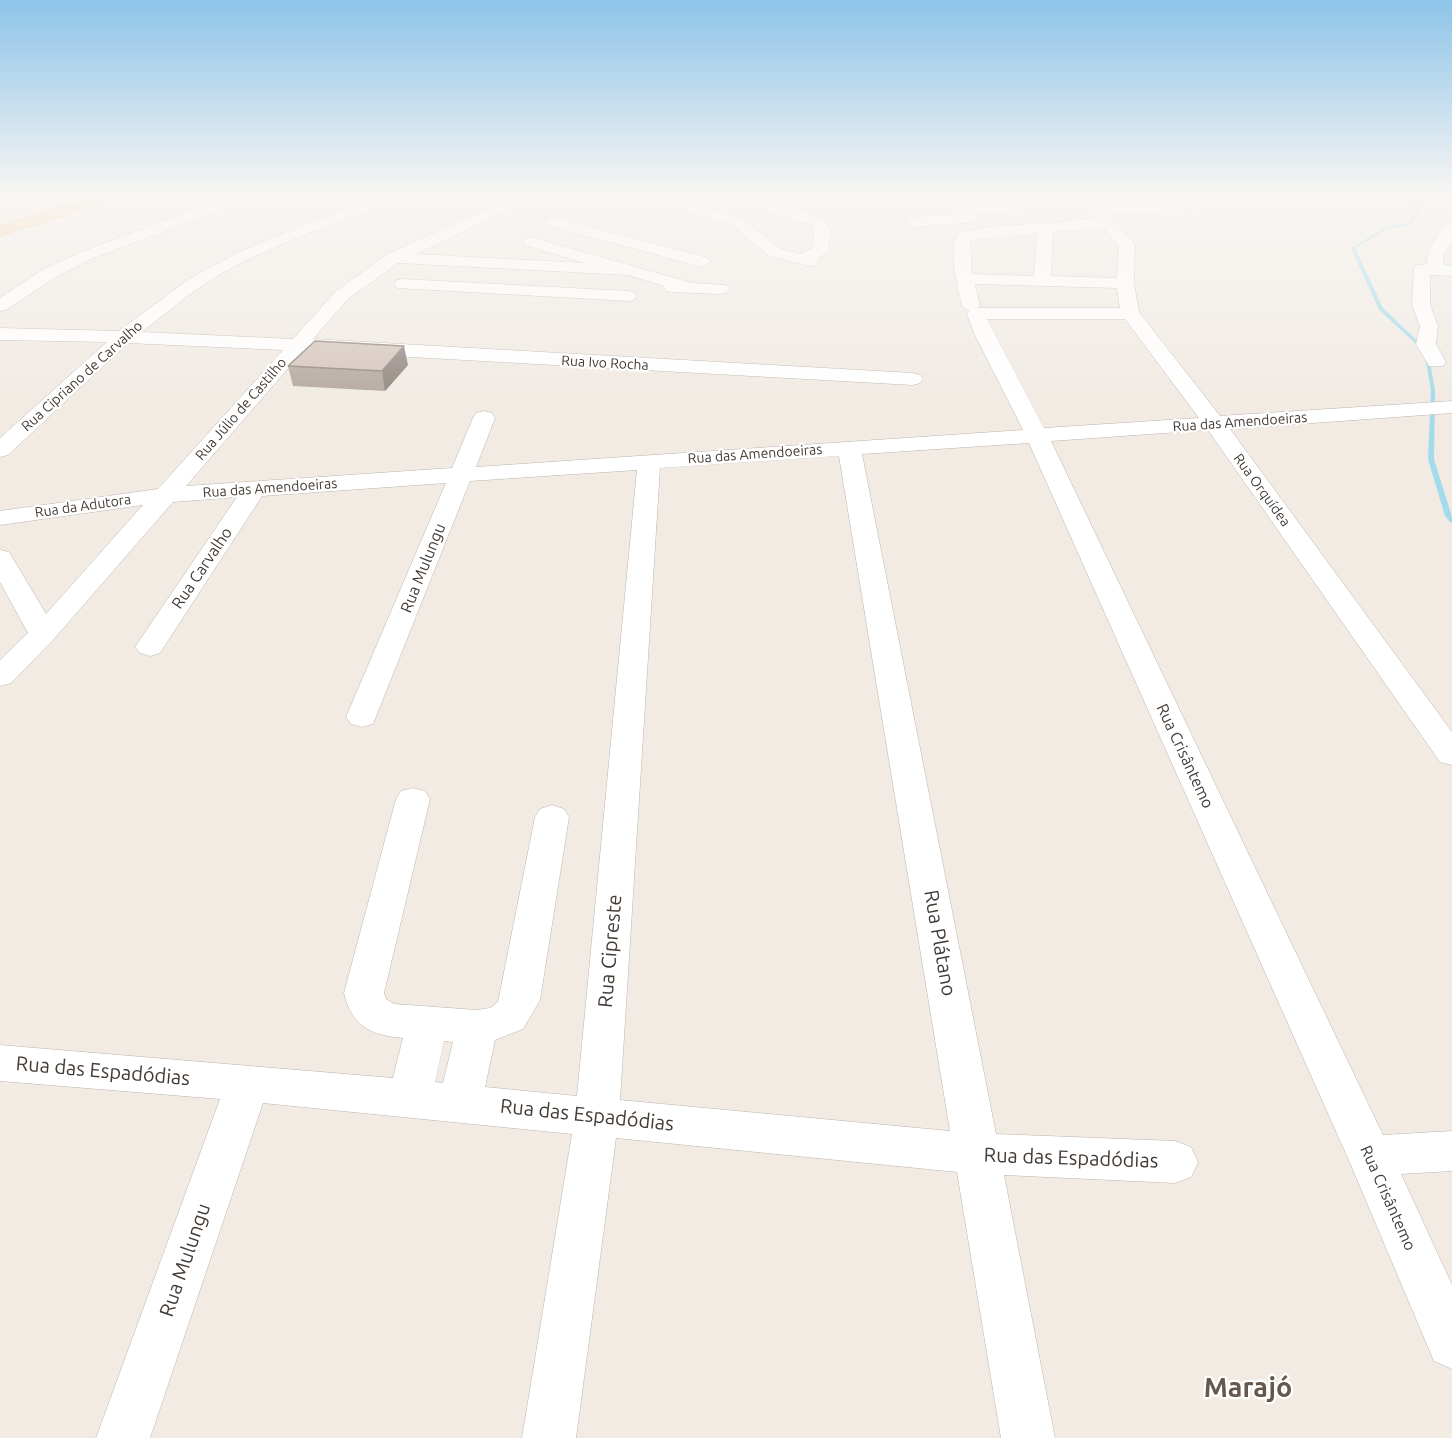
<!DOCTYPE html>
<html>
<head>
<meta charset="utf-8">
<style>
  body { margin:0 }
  canvas { display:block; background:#f1ebe4 }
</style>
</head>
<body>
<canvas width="1452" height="1438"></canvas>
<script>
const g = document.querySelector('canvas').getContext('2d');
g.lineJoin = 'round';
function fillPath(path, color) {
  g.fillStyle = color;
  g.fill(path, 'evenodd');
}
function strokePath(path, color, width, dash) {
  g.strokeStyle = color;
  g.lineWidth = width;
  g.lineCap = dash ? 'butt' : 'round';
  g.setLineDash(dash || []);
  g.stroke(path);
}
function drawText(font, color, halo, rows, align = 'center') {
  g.font = font + ' Ubuntu,sans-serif';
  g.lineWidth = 4.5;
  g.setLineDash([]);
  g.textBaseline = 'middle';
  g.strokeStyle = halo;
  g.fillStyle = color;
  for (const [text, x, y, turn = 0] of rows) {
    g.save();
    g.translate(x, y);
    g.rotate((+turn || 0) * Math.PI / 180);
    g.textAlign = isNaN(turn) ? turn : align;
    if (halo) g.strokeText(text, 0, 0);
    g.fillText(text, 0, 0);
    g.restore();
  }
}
const stream = new Path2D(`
  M 1403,197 L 1407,197 L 1422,206 L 1412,224 L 1386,230 L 1355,248 L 1383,308 L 1428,351 L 1435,390 L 1434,459 L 1452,517 L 1452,523 L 1450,522 L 1445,516 L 1428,459 L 1431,390 L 1424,351 L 1379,310 L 1351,248 L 1384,228 L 1410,222 L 1418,206 Z`);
const minor = new Path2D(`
  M 71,197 L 86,197 L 87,199 L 80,203 L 75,202 Z
  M 229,197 L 250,197 L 248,200 L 93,258 L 54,278 L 6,310 L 0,311 L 0,298 L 42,270 L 81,252 Z
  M 380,197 L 400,197 L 398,200 C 332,225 260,247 200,287 C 180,301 161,317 142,332 L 293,339 L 336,291 L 388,254 L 513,197 L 532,197 L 530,200 L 416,254 L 585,263 L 525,245 L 523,242 L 531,237 L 692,283 L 726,285 L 729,289 L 726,293 L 720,294 L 672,292 L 666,291 L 664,286 L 628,275 L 398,263 L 348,299 L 313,339 L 913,373 L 920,375 L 923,379 L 920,383 L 913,385 L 303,351 L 186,486 L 452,468 L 473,418 L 476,413 L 484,411 L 492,413 L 495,418 L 476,467 L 1023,430 L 974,333 L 967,314 L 969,311 L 962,306 C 958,287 947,249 959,233 L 989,227 L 1097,219 L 1069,197 L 1086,197 L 1100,205 L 1262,200 L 1264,203 L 1262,206 L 1257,207 L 1109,214 L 1135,244 L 1134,283 L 1139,312 L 1220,416 L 1452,401 L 1452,413 L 1230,429 L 1452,732 L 1452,765 L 1440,762 L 1208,430 L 1051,441 L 1383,1135 L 1452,1131 L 1452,1171 L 1401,1174 L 1452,1285 L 1452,1369 L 1434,1361 L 1347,1156 L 1029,443 L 862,454 L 996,1134 L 1175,1141 L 1191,1147 L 1198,1162 L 1191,1177 L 1175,1183 L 1004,1175 L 1055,1438 L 1001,1438 L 957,1172 L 616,1138 L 576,1438 L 522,1438 L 572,1134 L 263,1103 L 150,1438 L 96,1438 L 220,1099 L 0,1081 L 0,1045 L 393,1078 L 403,1038 C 370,1035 352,1026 344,993 L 396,799 L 401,791 L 413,788 L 425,791 L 430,799 L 384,993 L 386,999 L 394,1004 L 477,1010 L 490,1008 L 498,1002 L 535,817 L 540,809 L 552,805 L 564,809 L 569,817 L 540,1000 L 523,1029 L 495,1040 L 485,1087 L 577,1096 L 637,470 L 470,481 L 373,724 L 362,727 L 351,724 L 346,717 L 446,483 L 262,496 L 160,653 L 150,656 L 140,653 L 135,647 L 237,497 L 173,502 L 53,640 L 11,683 L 0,686 L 0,660 L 28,633 L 0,582 L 0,550 L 9,552 L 46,614 L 143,505 L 0,525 L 0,511 L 158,489 L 283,350 L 128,343 L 8,455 L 0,457 L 0,438 L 107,342 L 0,340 L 0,328 L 119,331 L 189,279 L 237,253 L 294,229 ZM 1104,228 L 1119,245 L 1117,278 L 1051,276 L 1053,232 ZM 1037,233 L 1034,276 L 972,274 L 970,240 ZM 975,284 L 1117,288 L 1120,308 L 978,308 L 980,306 ZM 987,319 L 1125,319 L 1199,418 L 1044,428 ZM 839,456 L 950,1131 L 620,1100 L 660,468 ZM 444,1041 L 453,1042 L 443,1083 L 435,1082 Z
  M 654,197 L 675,197 L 743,220 L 781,249 L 800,254 L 813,248 L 814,230 L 811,225 L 734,200 L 732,197 C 757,197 815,208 830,229 L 829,251 L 817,259 L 818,261 L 816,265 L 810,266 L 769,256 L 733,226 L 656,200 Z
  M 1050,197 L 1065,197 L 1070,203 L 1063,207 L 973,214 L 977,218 L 969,223 L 913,227 L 905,222 L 913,217 L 955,214 L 951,210 L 959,205 L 1051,199 Z
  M 1449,198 L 1452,198 L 1452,207 L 1442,202 Z
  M 552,217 L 708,258 L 710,262 L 702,267 L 547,225 L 544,222 Z
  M 1452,222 L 1452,241 L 1443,257 L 1444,265 L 1452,266 L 1452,276 L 1430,275 L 1430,305 L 1438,326 L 1436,344 L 1446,362 L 1443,366 L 1429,366 L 1416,344 L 1420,326 L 1412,305 L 1414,269 L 1416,265 L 1427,264 C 1426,253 1440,225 1452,222 Z
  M 403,279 L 628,291 L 634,292 L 637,296 L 634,300 L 628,301 L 397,288 L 394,284 L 397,280 Z`);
const major = new Path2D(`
  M 92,197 L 116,197 L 113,200 L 0,236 L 0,226 Z`);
const wall = new Path2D(`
  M 408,365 L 385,391 L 293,386 L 288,366 Z`);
const shadedWall = new Path2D(`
  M 404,346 L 408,365 L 385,391 L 382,371 Z`);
const building = new Path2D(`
  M 315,341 L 404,346 L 382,371 L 288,366 Z`);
const farStreetnames = [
  ["Rua Ivo Rocha",605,363,3],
  ["Rua Cipriano de Carvalho",82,376,-42],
  ["Rua Júlio de Castilho",241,409,-49],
  ["Rua das Amendoeiras",1240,422,-4],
  ["Rua das Amendoeiras",755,454,-4],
  ["Rua das Amendoeiras",270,488,-4],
  ["Rua Orquídea",1262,490,54],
  ["Rua da Adutora",83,506,-8]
];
const streetNames = [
  ["Rua Carvalho",202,568,-56],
  ["Rua Mulungu",423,568,-68],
  ["Rua Crisântemo",1185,756,65],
  ["Rua Crisântemo",1388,1198,66]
];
const nearStreetnames = [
  ["Rua Plátano",940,943,80],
  ["Rua Cipreste",610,951,-85],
  ["Rua das Espadódias",103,1071,5],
  ["Rua das Espadódias",587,1115,6],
  ["Rua das Espadódias",1071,1158,2],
  ["Rua Mulungu",185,1260,-71]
];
const nearDistrictnames = [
  ["Marajó",1248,1388]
];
fillPath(stream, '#a4dbeb');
strokePath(minor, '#bfb4ab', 1);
strokePath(major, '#dba368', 1);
fillPath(minor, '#fff');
fillPath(major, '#f7ca97');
fillPath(wall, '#b7aba3');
fillPath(shadedWall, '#958b85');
fillPath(building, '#d5c7be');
strokePath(building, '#958b85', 1.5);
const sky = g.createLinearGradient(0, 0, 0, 398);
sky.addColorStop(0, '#8dc4e9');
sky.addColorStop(0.49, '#f9f6f3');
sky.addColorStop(1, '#f9f6f300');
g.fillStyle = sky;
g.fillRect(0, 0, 1452, 398);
drawText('14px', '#433b35', '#fff', farStreetnames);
drawText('16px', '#433b35', '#fff', streetNames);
drawText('20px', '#433b35', '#fff', nearStreetnames);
drawText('bold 27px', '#65574d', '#fff', nearDistrictnames);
</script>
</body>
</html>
